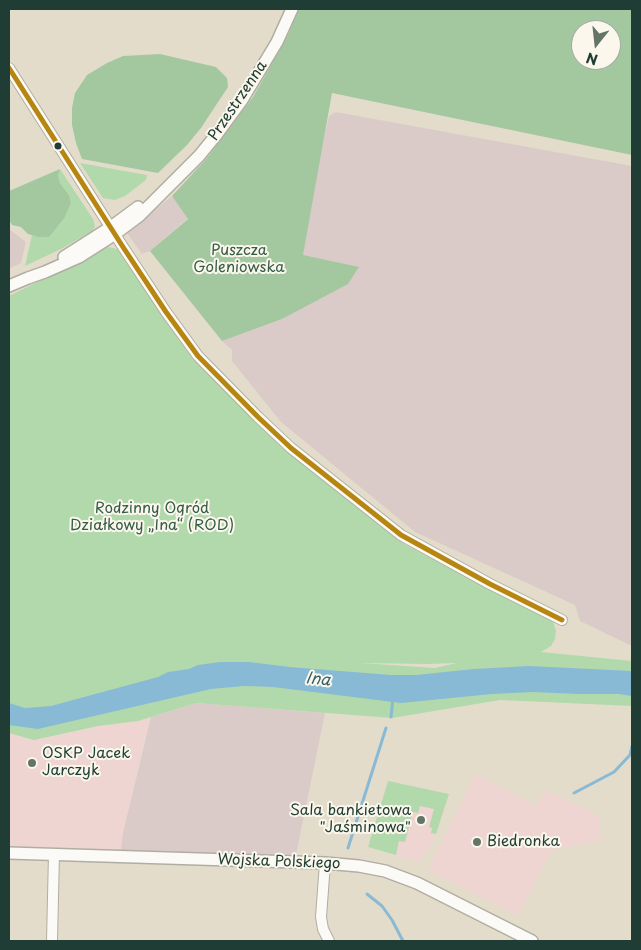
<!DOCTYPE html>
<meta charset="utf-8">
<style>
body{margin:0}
#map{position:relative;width:641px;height:950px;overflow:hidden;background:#e4dcca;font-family:"Playpen Sans",sans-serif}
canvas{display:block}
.frame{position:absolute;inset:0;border:10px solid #1f3d34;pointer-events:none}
.north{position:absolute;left:571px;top:20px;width:50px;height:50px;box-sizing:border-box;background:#fbf7ec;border:1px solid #a3ada2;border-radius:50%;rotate:196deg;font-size:14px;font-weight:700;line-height:20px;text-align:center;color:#1f3d34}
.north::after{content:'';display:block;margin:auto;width:18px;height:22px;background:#647568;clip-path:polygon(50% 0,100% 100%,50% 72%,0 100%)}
</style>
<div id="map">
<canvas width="641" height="950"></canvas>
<div class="frame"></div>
<div class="north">N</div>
</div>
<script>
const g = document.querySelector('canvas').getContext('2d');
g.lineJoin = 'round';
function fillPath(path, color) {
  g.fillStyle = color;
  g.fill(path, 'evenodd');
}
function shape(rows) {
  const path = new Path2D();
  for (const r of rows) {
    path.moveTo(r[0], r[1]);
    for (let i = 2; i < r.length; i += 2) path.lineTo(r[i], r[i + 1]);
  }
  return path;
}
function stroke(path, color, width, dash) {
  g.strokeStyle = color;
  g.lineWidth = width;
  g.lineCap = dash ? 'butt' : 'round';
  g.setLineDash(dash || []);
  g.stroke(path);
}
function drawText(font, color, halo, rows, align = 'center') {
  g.font = font + ' "Playpen Sans",sans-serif';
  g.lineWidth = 4;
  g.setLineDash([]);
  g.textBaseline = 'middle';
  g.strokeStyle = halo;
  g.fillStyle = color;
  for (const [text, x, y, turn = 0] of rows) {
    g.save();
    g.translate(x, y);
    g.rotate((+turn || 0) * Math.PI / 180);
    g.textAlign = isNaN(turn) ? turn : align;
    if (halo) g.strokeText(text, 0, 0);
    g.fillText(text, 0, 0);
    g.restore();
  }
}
fillPath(shape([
 [151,717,123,833,121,851,9,847,9,733,35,740,98,726,138,721],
 [476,774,536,806,545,790,599,816,601,840,552,850,518,916,428,870],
 [388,781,449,794,436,834,420,862,368,847]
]), '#eed5d1');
fillPath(shape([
 [336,112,632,166,632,646,580,621,575,605,415,532,281,422,232,361,232,350,222,341,282,319,329,116],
 [172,196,188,218,150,251,142,254,127,233],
 [9,229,26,242,21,263,9,269],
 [196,703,325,713,296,855,121,851,123,833,151,717]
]), '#dacbc9');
fillPath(shape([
 [80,163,147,175,146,180,125,196,115,200,103,198],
 [60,169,93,219,95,227,92,231,61,249,25,266,32,235,38,237,65,217,71,203,69,195,60,183,58,175],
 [108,247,117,249,192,358,272,437,329,485,404,544,440,563,500,592,553,621,556,631,555,639,551,646,541,652,632,661,632,706,500,700,392,718,196,703,138,721,98,726,34,740,9,733,9,296],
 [361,663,428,664,457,663,435,668],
 [388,781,449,794,436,834,431,833,432,828,429,827,434,809,420,806,418,813,413,812,405,842,399,841,396,855,368,847]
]), '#b2d9ac');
fillPath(shape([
 [299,9,632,9,632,155,332,93,303,255,359,267,348,284,282,319,222,341,150,251,188,219,172,196,207,158,253,97,288,35],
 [581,30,611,30,611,60,581,60],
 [160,54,216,67,227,78,228,87,201,128,187,145,158,173,82,159,76,143,72,125,72,108,75,93,87,75,107,63,123,56],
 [60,169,58,175,60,183,69,195,71,203,65,217,49,237,38,237,28,234,21,227,12,225,9,220,9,191]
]), '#a3c8a0');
fillPath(shape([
 [220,662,249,662,290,667,391,675,416,675,474,669,529,666,632,671,632,696,619,694,578,694,533,692,492,694,401,703,273,687,244,686,211,689,38,729,9,725,9,703,25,708,51,706,158,677,168,672,189,669,198,665]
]), '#89bad5');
stroke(shape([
 [391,717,393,698],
 [574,793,614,772,630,755,632,746],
 [348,848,386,728],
 [367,894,382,906,392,920,403,941]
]), '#89bad5', 3);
const minor = shape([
 [9,68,123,247,166,312,198,356,258,417,291,448,401,535,490,584,562,620],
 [325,863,321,917,323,929,329,941],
 [52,941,54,854]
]);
const tertiary = shape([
 [64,257,111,227,138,207],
 [9,286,28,278,45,272,79,257,115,234,139,216,199,156,217,134,242,100,277,42,292,9],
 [9,853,325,863,359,866,385,871,417,883,532,941]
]);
stroke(minor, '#b0aea2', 12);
stroke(tertiary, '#b0aea2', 14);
stroke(minor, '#fbfaf7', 10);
stroke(tertiary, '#fbfaf7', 11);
stroke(shape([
 [9,68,123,247,166,312,198,356,258,417,291,448,401,535,490,584,562,620]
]), '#b68610', 5);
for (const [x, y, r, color] of [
 [58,146,4.5,"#1f3d34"],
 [32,763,5,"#647568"],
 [421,820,5,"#647568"],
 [477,842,5,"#647568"]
]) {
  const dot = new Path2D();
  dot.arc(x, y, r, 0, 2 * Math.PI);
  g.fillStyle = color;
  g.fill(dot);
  stroke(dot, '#fbf7ec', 2);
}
drawText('15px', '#1f3d34', '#fbf7ec', [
 ["Przestrzenna",238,101,-56],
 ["Wojska Polskiego",279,862,2]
]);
drawText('15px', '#345c47', '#fbf7ec', [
 ["Puszcza",239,251],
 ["Goleniowska",239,268],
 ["Rodzinny Ogród",152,509],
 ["Działkowy „Ina“ (ROD)",152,526]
]);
drawText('15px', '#1f3d34', '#fbf7ec', [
 ["OSKP Jacek",42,754],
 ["Jarczyk",42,771],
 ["Sala bankietowa",411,811,"right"],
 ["\"Jaśminowa\"",411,828,"right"],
 ["Biedronka",487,842]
], 'left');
drawText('italic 16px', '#335e66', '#fbf7ec', [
 ["Ina",318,680,6]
]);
</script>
